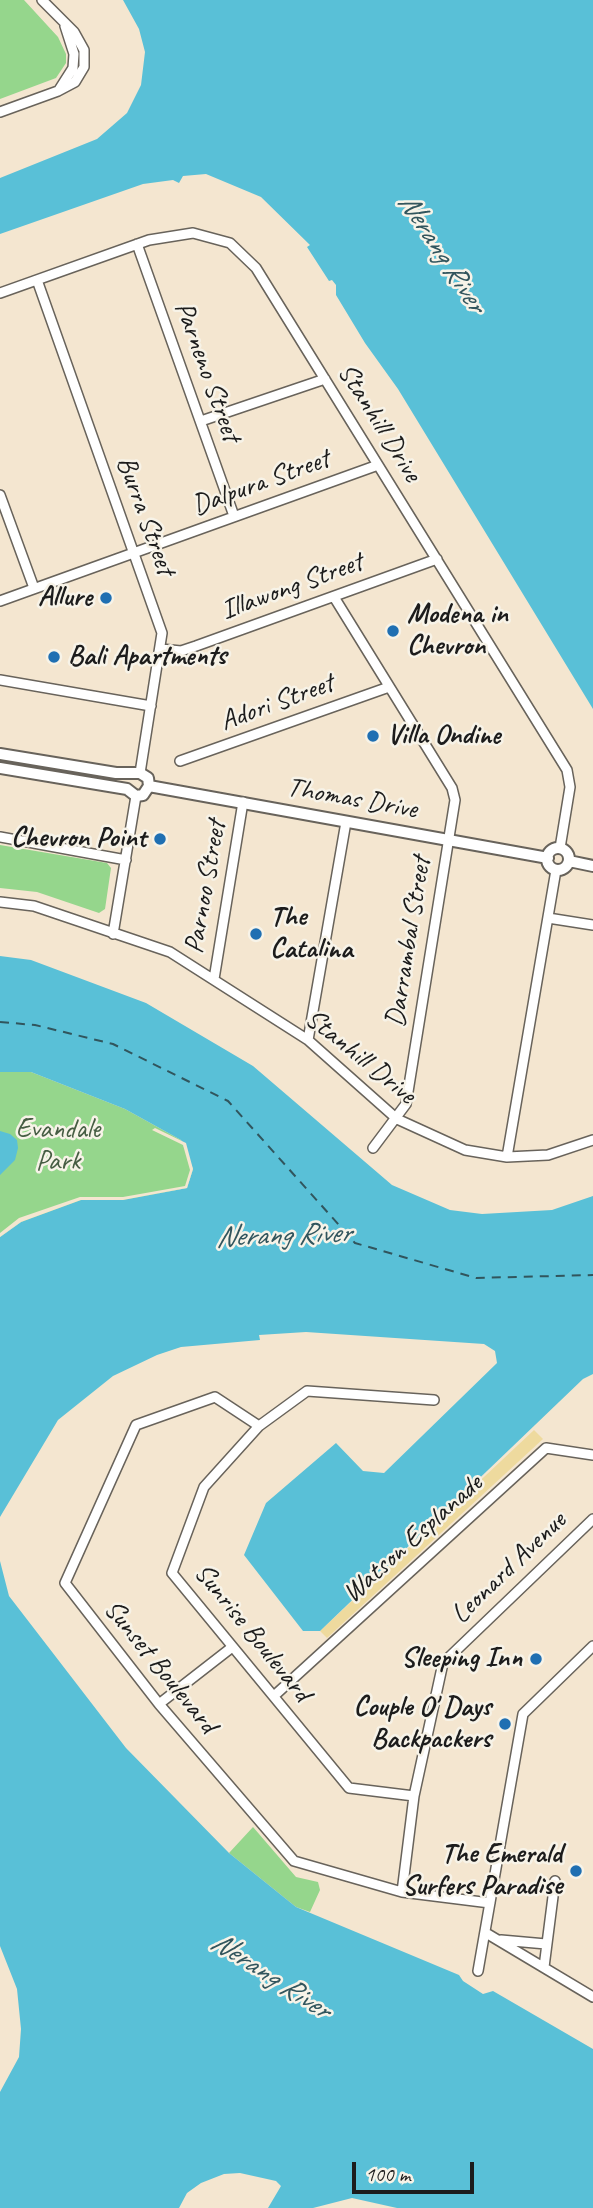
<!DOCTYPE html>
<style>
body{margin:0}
#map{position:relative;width:593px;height:2208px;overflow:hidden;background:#f4e6d0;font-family:Caveat,sans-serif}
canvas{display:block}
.scale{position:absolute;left:352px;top:2162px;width:122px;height:32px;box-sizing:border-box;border:4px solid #1c1c1c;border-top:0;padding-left:9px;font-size:21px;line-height:24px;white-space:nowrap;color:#1c1c1c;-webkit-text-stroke:5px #f7f3e8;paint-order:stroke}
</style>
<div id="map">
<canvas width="593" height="2208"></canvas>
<div class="scale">100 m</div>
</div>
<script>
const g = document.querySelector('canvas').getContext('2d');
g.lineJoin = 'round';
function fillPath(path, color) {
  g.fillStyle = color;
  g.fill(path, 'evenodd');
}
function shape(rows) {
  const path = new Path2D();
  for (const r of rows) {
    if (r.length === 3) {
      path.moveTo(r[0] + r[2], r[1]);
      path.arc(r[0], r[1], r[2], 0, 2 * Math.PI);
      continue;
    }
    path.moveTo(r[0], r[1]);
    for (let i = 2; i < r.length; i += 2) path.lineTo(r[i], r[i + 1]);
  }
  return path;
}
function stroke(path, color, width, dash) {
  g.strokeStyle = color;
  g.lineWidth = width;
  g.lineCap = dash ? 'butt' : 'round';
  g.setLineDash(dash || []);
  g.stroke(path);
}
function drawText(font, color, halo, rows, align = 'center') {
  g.font = font + ' Caveat,sans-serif';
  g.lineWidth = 5;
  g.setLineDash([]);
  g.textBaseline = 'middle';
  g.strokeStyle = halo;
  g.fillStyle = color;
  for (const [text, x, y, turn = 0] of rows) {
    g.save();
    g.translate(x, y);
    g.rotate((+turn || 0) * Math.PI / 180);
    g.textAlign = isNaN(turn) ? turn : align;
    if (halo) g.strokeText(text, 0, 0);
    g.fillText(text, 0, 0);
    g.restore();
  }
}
fillPath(shape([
 [0,0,24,0,58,37,66,54,66,63,56,78,0,99],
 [0,845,107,863,111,868,105,909,99,913,37,892,0,888],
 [0,1072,31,1072,125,1109,181,1140,193,1169,187,1188,21,1222,0,1237],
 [253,1827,296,1877,318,1882,320,1890,310,1912,296,1907,229,1853]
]), '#95d68c');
fillPath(shape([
 [534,1430,543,1439,327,1638,320,1631]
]), '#eeda9e');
fillPath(shape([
 [123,0,593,0,593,709,398,389,365,343,336,295,336,285,332,280,329,281,307,247,310,245,261,197,206,174,183,176,179,183,173,180,143,184,0,234,0,178,97,139,127,113,141,85,145,52,139,29],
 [0,956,31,960,146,1003,253,1066,392,1185,450,1210,482,1214,552,1210,593,1196,593,1374,583,1379,320,1631,303,1631,244,1555,266,1503,336,1443,363,1471,384,1473,497,1363,495,1351,484,1344,306,1332,259,1335,260,1340,181,1347,157,1355,113,1376,58,1420,0,1517,0,1237,21,1222,81,1200,123,1200,187,1188,193,1169,181,1140,125,1109,31,1072,0,1072],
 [0,1131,10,1134,17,1140,18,1148,15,1160,0,1175],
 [0,1561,9,1596,126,1748,229,1853,296,1907,459,1975,463,1981,483,1994,493,1991,593,2049,593,2208,397,2208,352,2198,313,2208,268,2208,281,2186,276,2181,240,2173,224,2174,201,2183,187,2193,179,2208,0,2208,0,2092,19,2057,21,2029,17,1989,0,1946]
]), '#59c0d7');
fillPath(shape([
 [155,1128,186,1143,193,1169,187,1188,123,1200,81,1200,21,1222,0,1237,0,1233,19,1218,80,1197,123,1197,185,1186,190,1170,183,1145,152,1130]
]), '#f4e6d0');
stroke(shape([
 [0,1022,35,1025,113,1044,228,1101,355,1243,476,1278,593,1275]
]), '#31555d', 2, [9, 7]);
const minor = shape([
 [59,90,73,68,74,54,65,26],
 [0,112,58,91,75,82,84,67,84,50,74,32,42,0],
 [137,244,234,516],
 [37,280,162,633,140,773],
 [0,293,149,240,193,233,230,243,256,268,567,770,570,787,560,848],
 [201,421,325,379],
 [0,495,34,588],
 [334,597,452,788,455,800,406,1104,373,1148],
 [0,601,378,465],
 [161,649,181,651,196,646,437,559],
 [0,680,151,706],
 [180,761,389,687],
 [0,837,126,860],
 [0,902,34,906,170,952,308,1040,397,1119,465,1150,507,1157,556,870],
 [548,918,593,925],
 [113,934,136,796],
 [214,979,243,802],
 [308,1040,346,822],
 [507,1157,548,1155,593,1140],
 [259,1426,215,1397,136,1425,65,1583,159,1704,294,1861,402,1892,490,1903],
 [275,1695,546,1448,593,1455],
 [159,1704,231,1648],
 [414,1796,349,1788,172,1573,204,1487,259,1426,307,1391,434,1400],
 [402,1892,414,1796,443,1663,593,1519],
 [486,1933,593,1997],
 [501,1940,546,1944],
 [544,1967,555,1881],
 [478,1971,523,1714,593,1646]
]);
const major = shape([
 [0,754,116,773,140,773,148,778,149,786],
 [0,768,127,789,136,796,143,795,149,786],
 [149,786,548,858],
 [558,859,11],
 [569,861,593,866]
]);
stroke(minor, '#68635b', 12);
stroke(major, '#68635b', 14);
stroke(minor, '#fff', 9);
stroke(major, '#fff', 10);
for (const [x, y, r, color] of [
 [106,598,7,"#1f6fb2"],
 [393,631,7,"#1f6fb2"],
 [54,657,7,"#1f6fb2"],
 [373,736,7,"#1f6fb2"],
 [160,839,7,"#1f6fb2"],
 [256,934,7,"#1f6fb2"],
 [536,1659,7,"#1f6fb2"],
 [505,1724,7,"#1f6fb2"],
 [576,1871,7,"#1f6fb2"]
]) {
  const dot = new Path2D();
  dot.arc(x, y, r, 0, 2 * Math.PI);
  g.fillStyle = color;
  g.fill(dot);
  stroke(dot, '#f7f3e8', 2.5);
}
drawText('28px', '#1c1c1c', '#f7f3e8', [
 ["Parneno Street",207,372,70],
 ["Stanhill Drive",379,423,58],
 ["Dalpura Street",261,483,-20],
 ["Burra Street",145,516,70],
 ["Illawong Street",292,587,-20],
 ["Adori Street",277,703,-20],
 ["Thomas Drive",352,799,10],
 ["Parnoo Street",206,887,-80],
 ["Darrambal Street",409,942,-81],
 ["Stanhill Drive",360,1057,39],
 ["Watson Esplanade",413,1539,-42],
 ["Leonard Avenue",509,1568,-44],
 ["Sunrise Boulevard",252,1633,51],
 ["Sunset Boulevard",160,1667,51]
]);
drawText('bold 28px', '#1c1c1c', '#f7f3e8', [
 ["Allure",92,598],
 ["Modena in",407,615,"left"],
 ["Chevron",407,647,"left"],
 ["Bali Apartments",68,657,"left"],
 ["Villa Ondine",387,736,"left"],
 ["Chevron Point",146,839],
 ["The",270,918,"left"],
 ["Catalina",270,950,"left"],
 ["Sleeping Inn",522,1659],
 ["Couple O' Days",491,1708],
 ["Backpackers",491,1740],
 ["The Emerald",562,1855],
 ["Surfers Paradise",562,1887]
], 'right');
drawText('28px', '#465d43', '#f7f3e8', [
 ["Evandale",58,1130],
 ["Park",58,1162]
]);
drawText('italic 30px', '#31555d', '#f7f3e8', [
 ["Nerang River",441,253,57],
 ["Nerang River",283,1236,-2],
 ["Nerang River",270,1976,33]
]);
</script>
